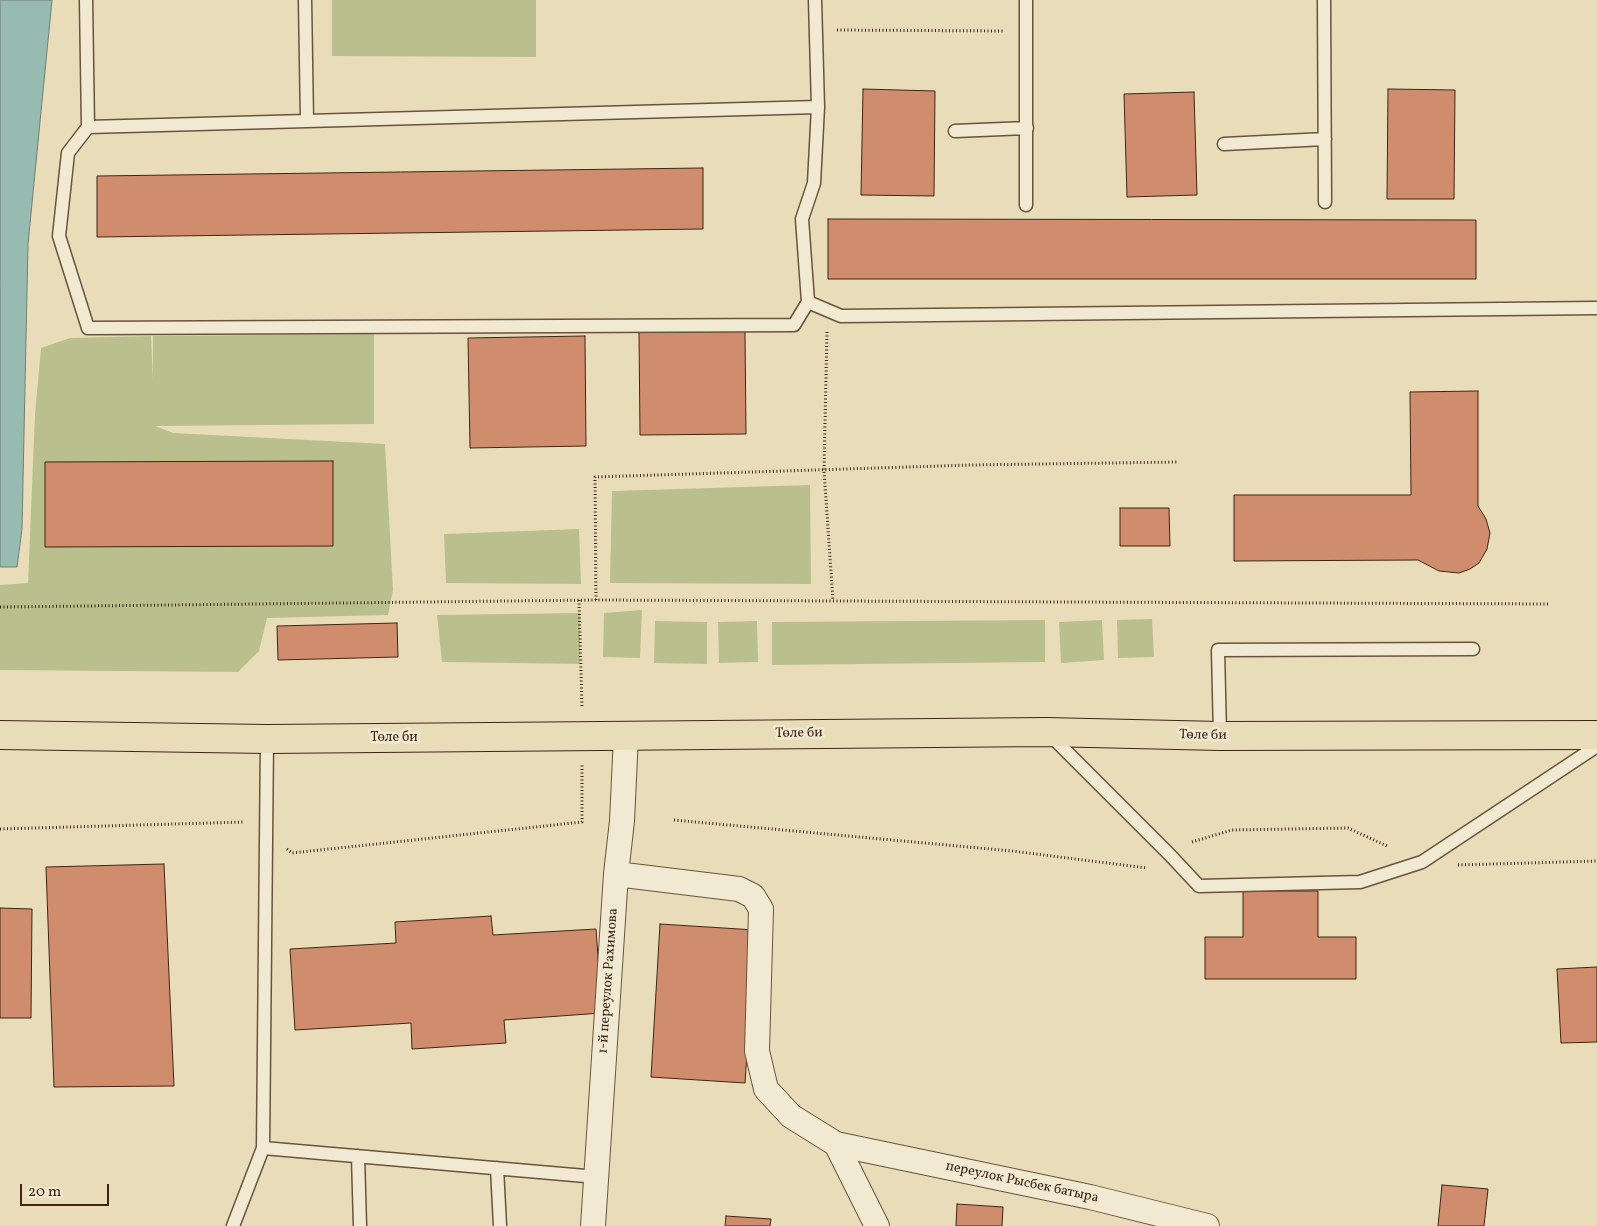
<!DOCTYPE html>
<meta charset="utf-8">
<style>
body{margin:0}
#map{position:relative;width:1597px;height:1226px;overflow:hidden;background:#e9ddb9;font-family:Vollkorn,serif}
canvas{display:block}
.scale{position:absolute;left:20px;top:1184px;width:89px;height:22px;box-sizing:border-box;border:2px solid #3f2515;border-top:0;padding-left:6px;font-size:15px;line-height:18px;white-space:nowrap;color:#3f2515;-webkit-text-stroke:4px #f1e9d2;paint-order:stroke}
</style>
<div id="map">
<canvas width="1597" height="1226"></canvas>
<div class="scale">20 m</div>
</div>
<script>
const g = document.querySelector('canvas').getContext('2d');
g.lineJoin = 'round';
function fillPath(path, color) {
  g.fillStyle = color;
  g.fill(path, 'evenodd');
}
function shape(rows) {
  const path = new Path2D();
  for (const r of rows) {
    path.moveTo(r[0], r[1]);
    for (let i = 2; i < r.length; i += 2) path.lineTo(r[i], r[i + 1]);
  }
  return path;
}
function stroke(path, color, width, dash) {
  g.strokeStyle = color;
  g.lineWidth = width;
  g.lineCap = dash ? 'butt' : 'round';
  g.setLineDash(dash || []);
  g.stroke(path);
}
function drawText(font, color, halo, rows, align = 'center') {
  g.font = font + ' Vollkorn,serif';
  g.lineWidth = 5;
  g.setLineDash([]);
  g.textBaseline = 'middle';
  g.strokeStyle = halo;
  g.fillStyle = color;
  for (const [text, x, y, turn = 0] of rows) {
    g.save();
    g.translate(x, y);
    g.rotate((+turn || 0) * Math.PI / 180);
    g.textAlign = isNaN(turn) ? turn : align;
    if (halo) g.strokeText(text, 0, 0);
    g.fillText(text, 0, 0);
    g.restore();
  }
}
fillPath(shape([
 [332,0,536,0,536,57,332,56],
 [374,334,374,424,155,426,173,433,385,444,393,590,388,615,267,618,259,651,238,672,0,670,0,585,28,583,35,414,41,348,70,338,151,336,153,379,153,336],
 [810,485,811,584,610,583,612,491],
 [579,529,581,584,446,583,444,534],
 [642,610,640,658,603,657,604,613],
 [580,613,580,664,442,662,437,615],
 [1152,619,1154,657,1118,658,1117,620],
 [1045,620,1045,662,772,665,772,622],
 [1102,620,1104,660,1061,663,1059,622],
 [655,621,707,622,707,664,654,663],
 [757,621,758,662,719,663,718,622]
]), '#bac08d');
const water = shape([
 [0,0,52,0,28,244,22,529,17,567,0,567,0,0]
]);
fillPath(water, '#97bbb1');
stroke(water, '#747f73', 1);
const building = shape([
 [863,89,935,91,934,196,861,195,863,89],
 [1388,89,1455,90,1454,199,1387,199,1388,89],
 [1194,92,1197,195,1127,197,1124,94,1194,92],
 [703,168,703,229,97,237,97,176,703,168],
 [828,219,1476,220,1476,279,828,279,828,219],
 [745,331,746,434,640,435,639,332,745,331],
 [585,336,586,446,470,448,468,338,585,336],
 [1478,391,1478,506,1486,519,1490,533,1487,549,1479,563,1470,569,1459,573,1439,571,1418,560,1234,561,1234,495,1411,495,1410,392,1478,391],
 [333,461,333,546,45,547,45,462,333,461],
 [1120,508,1169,508,1170,546,1120,546,1120,508],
 [397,623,398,657,278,660,277,626,397,623],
 [164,864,174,1086,54,1087,46,867,164,864],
 [1243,891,1318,891,1318,937,1356,937,1356,979,1205,979,1205,937,1243,937,1243,891],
 [0,908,32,909,31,1018,0,1018,0,908],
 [491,916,493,935,596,929,602,1013,504,1020,506,1043,412,1049,411,1023,295,1030,290,949,396,943,395,922,491,916],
 [660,924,755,930,745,1083,651,1077,660,924],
 [1597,967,1597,1042,1561,1043,1557,969,1597,967],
 [1442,1185,1488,1189,1484,1226,1438,1226,1442,1185],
 [957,1204,1003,1207,1002,1226,956,1226,957,1204],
 [726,1216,771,1219,770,1226,725,1226,726,1216]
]);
fillPath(building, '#d08d6d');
stroke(building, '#3f2515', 1);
const service = shape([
 [86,0,88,127,68,153,59,236,88,328,794,325,808,302],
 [305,0,307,121],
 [815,0,818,107,814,183,802,219,808,302,841,316,1597,308],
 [1026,0,1026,205],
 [1324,0,1325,202],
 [88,127,818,107],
 [955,131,1027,128],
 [1224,144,1325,139],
 [1050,735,1170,855,1199,886,1360,882,1422,862,1597,746],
 [1220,736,1218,650,1473,649],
 [263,1148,597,1177],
 [358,1156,360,1226],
 [497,1168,500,1226],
 [233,1226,263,1148,267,739]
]);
const minor = shape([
 [616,874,739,889,753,896,761,909,757,1051,766,1089,791,1116,836,1144,877,1226],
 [836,1144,1090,1197,1207,1226],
 [593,1226,616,874,622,821,626,736]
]);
const primary = shape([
 [0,735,267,739,1046,732,1220,736,1597,735]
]);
stroke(service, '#6a533e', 15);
stroke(minor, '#6a533e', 26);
stroke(primary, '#3f2515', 30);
stroke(shape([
 [837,30,1005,31],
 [827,332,824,470,833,601],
 [579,600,582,707],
 [596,600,595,477,971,465,1177,462],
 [0,607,596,600,1550,604],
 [674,820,1012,851,1147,868],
 [0,829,244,822],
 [1192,842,1232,830,1348,828,1387,846],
 [287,849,292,853,582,822,582,764],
 [1458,865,1597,861]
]), '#3f2515', 3, [1, 2.5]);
stroke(service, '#f1e9d2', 12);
stroke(minor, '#f1e9d2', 24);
stroke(primary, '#e9ddb9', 28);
drawText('14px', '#3f2515', '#f1e9d2', [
 ["Төле би",799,734,-1],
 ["Төле би",1203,736,1],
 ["Төле би",394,738],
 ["1-й переулок Рахимова",609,981,-86],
 ["переулок Рысбек батыра",1022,1183,12]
]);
</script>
